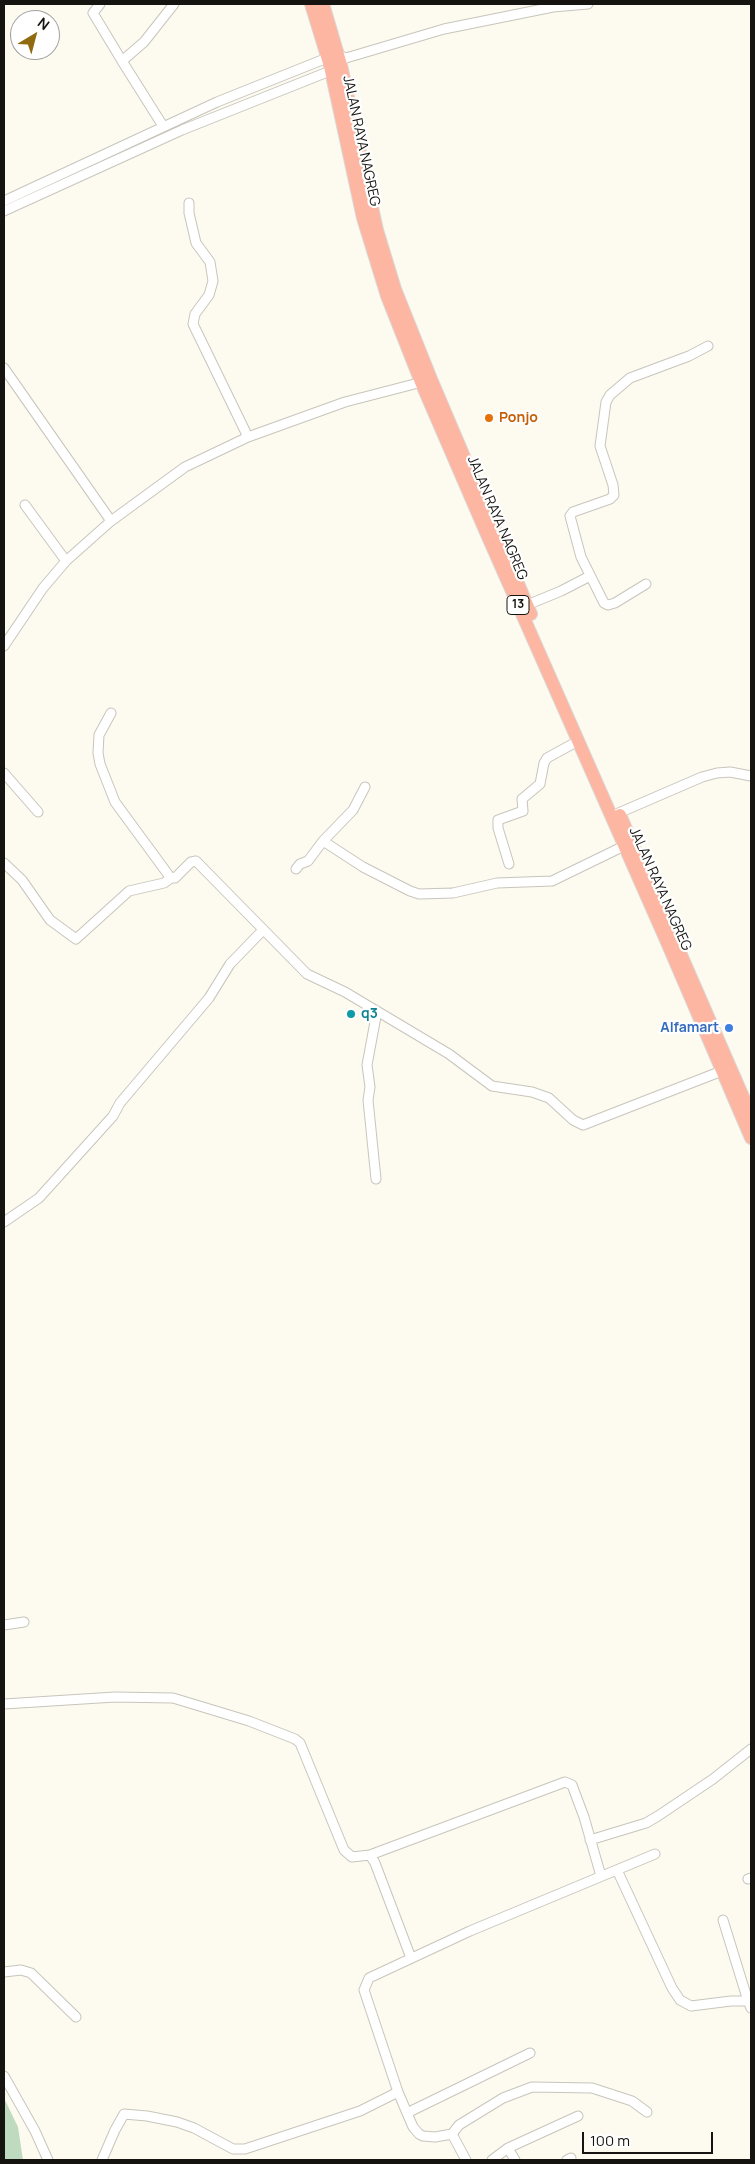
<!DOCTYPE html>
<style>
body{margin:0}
#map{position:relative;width:755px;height:2164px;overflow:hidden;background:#fdfaf0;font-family:Manrope,sans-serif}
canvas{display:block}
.frame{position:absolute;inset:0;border:5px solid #151411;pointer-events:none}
.north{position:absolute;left:10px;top:10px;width:50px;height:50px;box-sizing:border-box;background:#fff;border:1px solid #a1a1a0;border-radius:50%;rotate:37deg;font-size:14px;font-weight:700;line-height:20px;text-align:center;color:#151411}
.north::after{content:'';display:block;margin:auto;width:18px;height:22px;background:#8f6a0f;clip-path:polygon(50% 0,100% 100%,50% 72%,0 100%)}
.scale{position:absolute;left:582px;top:2132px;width:131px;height:22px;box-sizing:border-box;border:2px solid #151411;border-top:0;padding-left:6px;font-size:15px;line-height:18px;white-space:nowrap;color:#151411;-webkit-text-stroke:4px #fff;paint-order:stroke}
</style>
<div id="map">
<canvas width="755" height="2164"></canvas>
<div class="frame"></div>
<div class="north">N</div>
<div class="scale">100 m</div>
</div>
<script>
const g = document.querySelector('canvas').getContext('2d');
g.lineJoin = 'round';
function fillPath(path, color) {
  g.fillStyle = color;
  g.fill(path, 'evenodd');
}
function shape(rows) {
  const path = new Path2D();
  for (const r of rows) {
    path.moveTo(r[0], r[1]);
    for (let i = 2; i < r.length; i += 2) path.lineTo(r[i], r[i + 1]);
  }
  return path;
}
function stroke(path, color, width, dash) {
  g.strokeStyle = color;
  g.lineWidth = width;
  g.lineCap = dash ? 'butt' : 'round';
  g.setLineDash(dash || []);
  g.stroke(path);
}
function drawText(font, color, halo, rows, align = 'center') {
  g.font = font + ' Manrope,sans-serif';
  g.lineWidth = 4.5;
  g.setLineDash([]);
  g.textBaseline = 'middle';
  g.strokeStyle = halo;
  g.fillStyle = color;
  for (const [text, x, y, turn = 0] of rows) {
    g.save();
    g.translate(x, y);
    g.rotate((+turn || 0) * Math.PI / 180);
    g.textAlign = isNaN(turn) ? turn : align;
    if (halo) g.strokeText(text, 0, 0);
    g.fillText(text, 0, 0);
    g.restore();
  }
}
fillPath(shape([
 [4,2098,18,2127,23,2160,4,2160]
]), '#bfdbbf');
const minor = shape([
 [100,4,93,13,122,61],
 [163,126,122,61,144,42,174,4],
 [4,201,217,102,327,58,338,55,346,58,444,29,553,7,588,4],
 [189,203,189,213,196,243,210,262,213,281,209,295,195,314,193,324,248,437],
 [4,211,182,130,335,69],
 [4,368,111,521],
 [25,505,66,561],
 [646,584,615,603,608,605,604,603,581,557,570,516,573,512,610,499,614,495,613,485,600,446,606,402,610,395,630,378,689,356,708,346],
 [527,605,561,591,590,576],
 [4,646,43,588,66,561,111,521,185,467,248,437,345,402,426,381],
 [111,713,99,735,98,753,100,764,115,802,170,877,175,878,191,862,196,861,307,974,345,992,449,1054,492,1086,532,1092,549,1098,573,1120,583,1125,727,1069],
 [4,773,38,812],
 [614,815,702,777,717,773,730,772,751,776],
 [323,841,353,810,365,787],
 [4,863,22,880,50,920,76,939,129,891,164,883,171,878],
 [509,864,498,828,498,820,523,811,522,799,540,784,544,763,547,758,578,741],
 [296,869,300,864,308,861,323,841,363,867,410,891,419,894,453,893,497,883,552,881,624,846],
 [376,1179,368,1100,370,1087,367,1065,377,1011],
 [4,1222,39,1198,113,1116,120,1103,209,998,230,964,263,930],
 [4,1625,24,1622],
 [4,1704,115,1697,173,1698,249,1721,295,1739,300,1743,344,1850,352,1857,370,1855,375,1863,411,1958],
 [590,1840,646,1823,658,1816,713,1779,751,1749],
 [370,1855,565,1782,572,1785,584,1817,601,1876],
 [617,1870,672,1988,680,2000,691,2006,731,2001,748,2001,751,2008],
 [748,1879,751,1878],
 [723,1920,748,2001],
 [4,1972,21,1970,31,1973,76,2017],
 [4,2076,35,2131,48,2160],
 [398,2092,364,1990,369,1978,470,1931,655,1854],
 [407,2113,530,2053],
 [452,2134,459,2125,503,2098,532,2087,592,2088,632,2101,647,2112],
 [508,2148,578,2116],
 [102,2160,115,2130,124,2114,147,2116,177,2122,194,2128,233,2149,245,2149,360,2111,398,2092,413,2127,419,2134,423,2136,435,2137,452,2134,466,2160],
 [492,2160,508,2148,515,2160],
 [567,2160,571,2158]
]);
const highway = shape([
 [311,4,330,66,363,218,387,296,421,382,485,530,666,940,751,1138],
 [323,4,341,65,377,230,395,289,431,379,531,614],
 [620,815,751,1115]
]);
stroke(minor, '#c8c5bc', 11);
stroke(highway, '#dad9d9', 14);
stroke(minor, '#fff', 9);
stroke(highway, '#fdb6a1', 12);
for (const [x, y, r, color] of [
 [489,418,5,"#e8710a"],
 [351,1014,5,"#0f9aa8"],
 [729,1028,5,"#3f7fe0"]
]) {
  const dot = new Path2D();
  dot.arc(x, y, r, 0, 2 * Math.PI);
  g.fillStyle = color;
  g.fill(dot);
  stroke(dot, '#fff', 2);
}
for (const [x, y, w] of [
 [518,605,22]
]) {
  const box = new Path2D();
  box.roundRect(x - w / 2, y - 9.5, w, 19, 4);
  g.fillStyle = '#fff';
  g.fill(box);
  stroke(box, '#151411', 1);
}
drawText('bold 12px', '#151411', null, [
 ["13",518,605]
]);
drawText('14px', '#151411', '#fff', [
 ["JALAN RAYA NAGREG",361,141,78],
 ["JALAN RAYA NAGREG",497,518,67],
 ["JALAN RAYA NAGREG",660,889,66]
]);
drawText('bold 14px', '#c56008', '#fff', [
 ["Ponjo",499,418]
], 'left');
drawText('bold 14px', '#0d838f', '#fff', [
 ["q3",361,1014]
], 'left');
drawText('bold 14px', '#366cbe', '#fff', [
 ["Alfamart",719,1028]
], 'right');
</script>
